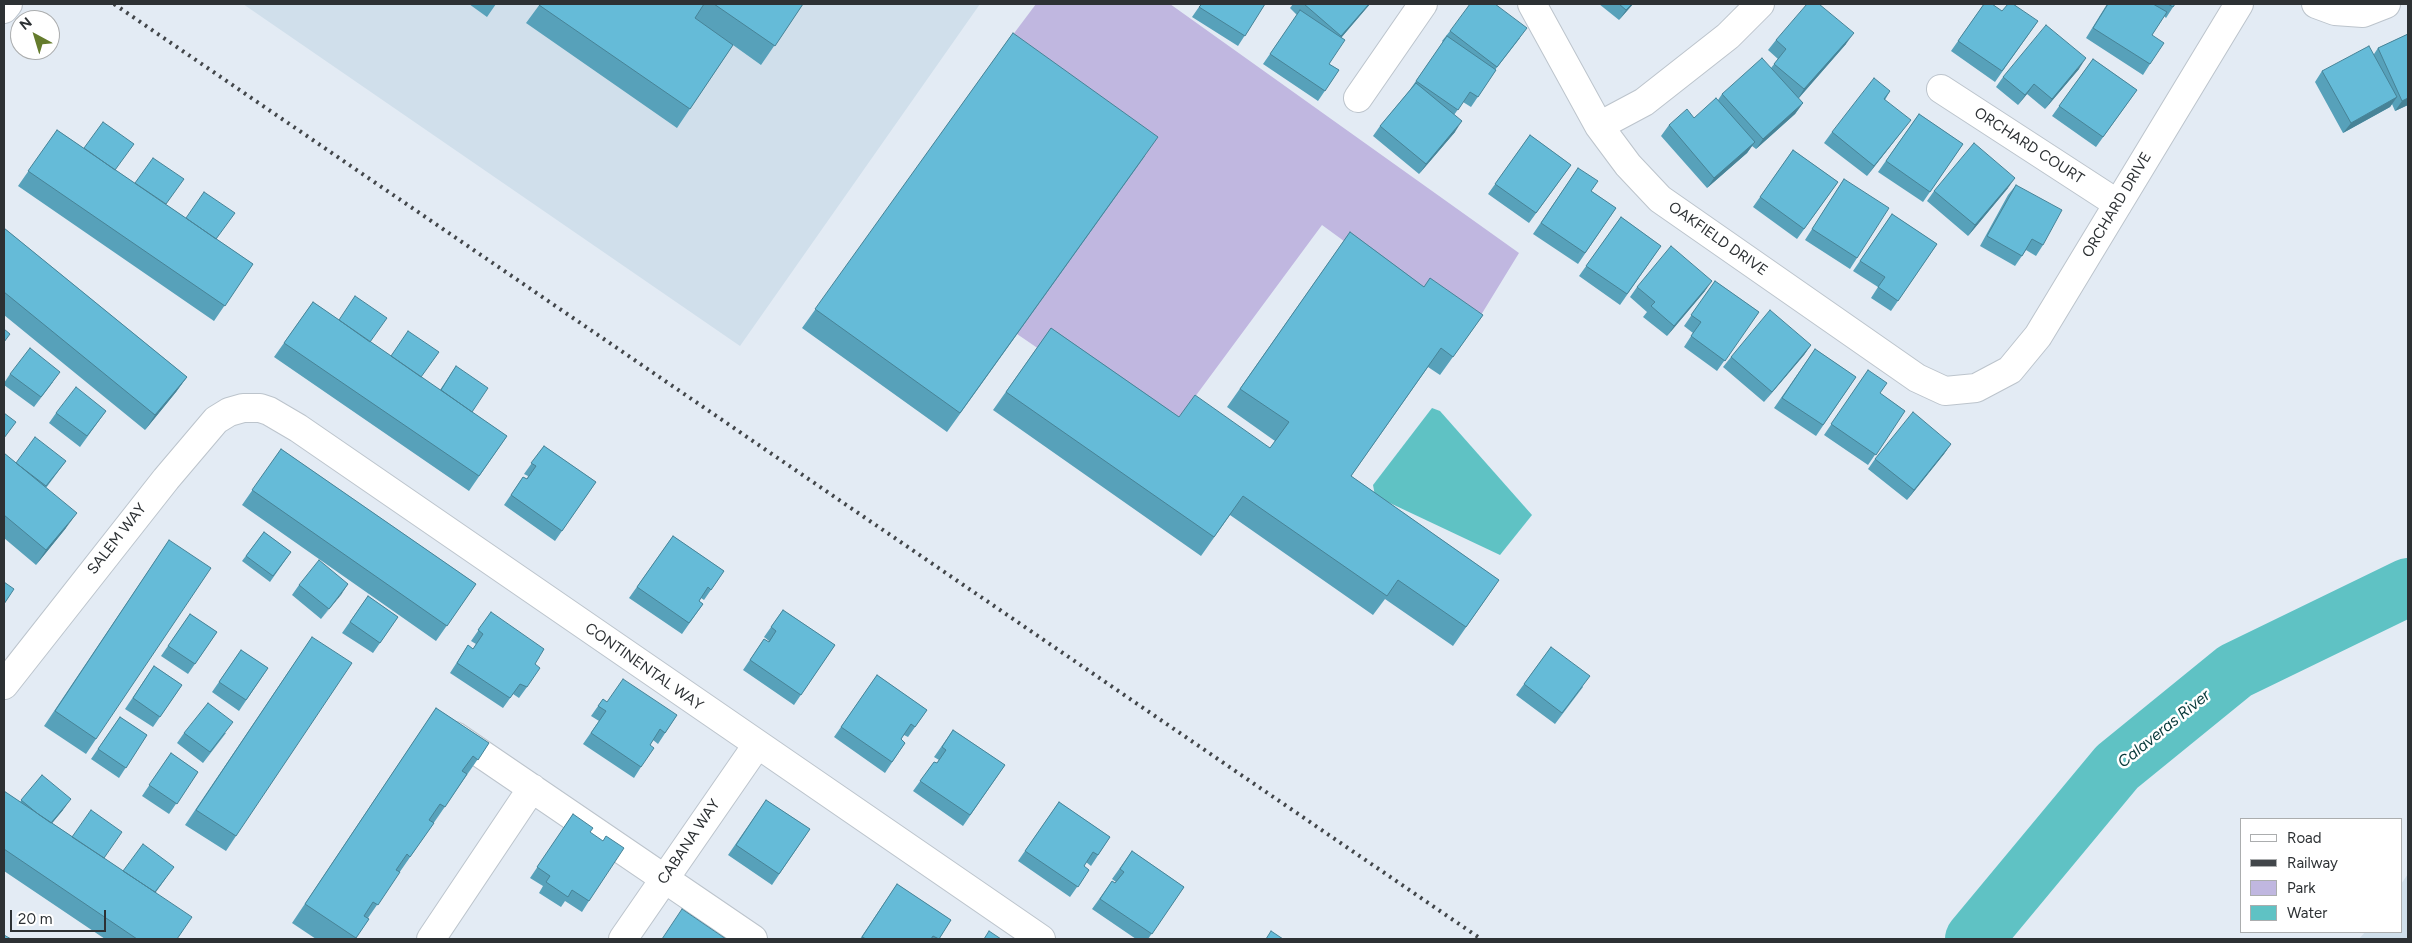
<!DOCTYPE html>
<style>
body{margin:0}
#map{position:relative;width:2412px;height:943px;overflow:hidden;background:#e3ebf4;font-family:Figtree,sans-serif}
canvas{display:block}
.frame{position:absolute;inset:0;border:5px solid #2d3134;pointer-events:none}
.legend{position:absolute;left:2240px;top:818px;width:162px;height:115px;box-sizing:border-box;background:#fff;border:1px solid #abadae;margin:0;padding:6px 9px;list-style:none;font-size:15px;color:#2d3134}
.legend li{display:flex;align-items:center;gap:10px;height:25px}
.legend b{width:25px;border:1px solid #abadae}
.north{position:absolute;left:10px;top:10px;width:50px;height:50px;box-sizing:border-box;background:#fff;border:1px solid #abadae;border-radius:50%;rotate:321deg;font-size:14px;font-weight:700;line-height:20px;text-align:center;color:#2d3134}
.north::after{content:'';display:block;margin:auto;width:18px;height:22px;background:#657c2d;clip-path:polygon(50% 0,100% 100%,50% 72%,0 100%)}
.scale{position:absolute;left:10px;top:910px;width:96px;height:22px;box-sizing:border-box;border:2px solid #2d3134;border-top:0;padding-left:6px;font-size:15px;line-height:18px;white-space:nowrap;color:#2d3134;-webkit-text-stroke:4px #fff;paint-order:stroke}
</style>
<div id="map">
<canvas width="2412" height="943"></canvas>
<div class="frame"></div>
<ul class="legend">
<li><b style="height:6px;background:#fff"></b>Road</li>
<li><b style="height:6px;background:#42464a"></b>Railway</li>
<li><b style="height:14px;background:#c0b7e0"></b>Park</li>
<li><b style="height:14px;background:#5fc2c4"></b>Water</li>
</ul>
<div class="north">N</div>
<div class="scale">20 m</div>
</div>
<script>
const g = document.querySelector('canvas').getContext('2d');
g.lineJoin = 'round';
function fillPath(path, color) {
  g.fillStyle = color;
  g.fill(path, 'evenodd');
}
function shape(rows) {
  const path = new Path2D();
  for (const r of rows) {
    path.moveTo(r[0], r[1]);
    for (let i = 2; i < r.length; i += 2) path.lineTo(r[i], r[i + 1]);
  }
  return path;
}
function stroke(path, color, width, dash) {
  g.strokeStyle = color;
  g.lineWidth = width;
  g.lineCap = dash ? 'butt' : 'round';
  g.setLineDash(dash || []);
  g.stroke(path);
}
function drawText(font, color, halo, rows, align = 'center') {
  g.font = font + ' Figtree,sans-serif';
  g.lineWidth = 5;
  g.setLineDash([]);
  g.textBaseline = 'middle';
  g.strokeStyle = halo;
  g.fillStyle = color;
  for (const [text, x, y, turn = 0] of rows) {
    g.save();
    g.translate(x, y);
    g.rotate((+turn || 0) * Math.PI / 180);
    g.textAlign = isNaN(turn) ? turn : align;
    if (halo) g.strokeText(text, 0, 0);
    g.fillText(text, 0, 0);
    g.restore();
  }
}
fillPath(shape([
 [243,4,980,4,740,346],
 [2408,874,2408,939,2359,939,2365,932,2401,932,2401,884]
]), '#d0dfeb');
fillPath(shape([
 [1036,4,1170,4,1519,253,1470,333,1322,225,1166,436,1017,334,1000,52]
]), '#c0b7e0');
fillPath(shape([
 [1432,408,1440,411,1532,515,1500,555,1375,496,1373,485]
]), '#5fc2c4');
stroke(shape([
 [1974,939,2117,767,2235,671,2408,587]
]), '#5fc2c4', 58);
const minor = shape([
 [1532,4,1599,126,1628,165,1660,199,1917,378,1945,391,1976,388,2010,370,2038,336,2239,4],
 [2316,4,2335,11,2363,13,2386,4],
 [4,9,8,4],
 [1941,89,2118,204],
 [1358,98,1423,4],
 [1599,126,1644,102,1728,36,1760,4],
 [4,685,166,479,216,420,229,412,243,408,260,408,269,411,298,428,1041,939],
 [455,736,753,939],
 [431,939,532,788],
 [623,939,757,745]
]);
stroke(minor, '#bcc4cc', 30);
stroke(minor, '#fff', 28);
stroke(shape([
 [114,4,1481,939]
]), '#42464a', 4, [2.5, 5]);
fillPath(shape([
 [469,4,496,4,487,17],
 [540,4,803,4,761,65,733,45,677,128,526,23],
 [1201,4,1265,4,1238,46,1192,17],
 [1293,4,1370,4,1341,38,1329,64,1339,70,1318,101,1263,64,1297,15,1290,8],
 [1599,4,1633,4,1619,20],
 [1984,4,2002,11,2038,21,1995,82,1951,51],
 [2107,4,2175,4,2166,18,2164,16,2152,35,2150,64,2143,75,2086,38],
 [1450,31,1520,38,1495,70,1496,70,1471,107,1463,102,1454,115,1455,132,1419,174,1373,136,1380,126,1409,91,1443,42,1442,41],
 [1013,33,1145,156,947,432,802,328],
 [2408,34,2408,105,2395,111,2392,104,2390,107,2343,133,2315,82,2322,71,2374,54,2378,48],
 [1776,40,1846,44,1798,99,1803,103,1795,114,1756,149,1752,146,1747,153,1707,188,1661,136,1669,125,1694,118,1718,100,1722,94,1771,68,1778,59,1768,50],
 [2093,59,2137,90,2096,147,2052,116],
 [2079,69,2045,109,2027,94,2018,105,1996,87,2003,77],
 [1890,91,1885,100,1903,130,1867,176,1824,143,1832,132],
 [1919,114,1963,144,1923,202,1878,172],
 [57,130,253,264,214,321,18,186],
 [1530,135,1571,165,1529,223,1488,194],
 [1793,150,1838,182,1797,239,1753,207],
 [1578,168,1591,191,1616,208,1578,264,1533,234],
 [1844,179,1857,258,1850,269,1805,240],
 [2016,185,2043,245,2036,256,2026,250,2015,266,1980,246,2008,195],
 [2008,188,1968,236,1927,201,1934,191],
 [1892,214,1937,244,1891,311,1871,298,1878,287,1853,271],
 [1621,217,1661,246,1620,305,1579,276],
 [4,228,187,377,176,392,145,430,4,315],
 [1350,232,1424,287,1483,315,1440,375,1428,367,1351,476,1499,580,1453,646,1385,599,1373,615,1230,515,1201,556,993,410,1051,328,1179,417,1270,448,1275,441,1227,407],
 [1715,281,1759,312,1717,371,1684,347,1693,333,1684,326],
 [1637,287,1705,291,1667,336,1643,317,1647,312,1630,297],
 [313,302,440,390,456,366,472,412,507,436,469,491,274,357],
 [1811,345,1804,355,1764,402,1723,367,1731,357],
 [1815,349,1856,377,1816,436,1774,408],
 [1868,370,1880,393,1905,411,1868,465,1824,435],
 [10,374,53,382,34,407,4,385,4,383],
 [106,411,80,447,49,423,56,413],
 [1951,444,1944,454,1907,500,1868,469,1875,459],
 [544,446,596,482,555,541,504,505,523,477,527,479,528,476,524,474],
 [281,449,476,584,436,641,242,505],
 [4,453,16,463,66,461,46,488,66,528,36,565,4,538],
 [264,532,291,552,270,582,242,561],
 [673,536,724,571,704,600,701,598,699,601,703,604,682,634,629,598],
 [169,540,96,739,86,754,44,726],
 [348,584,321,619,292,595,299,585],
 [368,596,398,617,373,653,342,633],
 [783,610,835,645,794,705,743,670,764,639,768,642,769,641,764,637],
 [491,612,535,664,527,687,519,698,513,694,503,708,450,673,468,645,473,649,476,644,471,641],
 [190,614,217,632,188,674,161,656],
 [312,637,236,836,226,851,185,825],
 [1551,647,1583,687,1555,724,1516,695],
 [241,650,268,668,239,711,212,692],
 [154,666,182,685,153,727,125,709],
 [877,675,927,710,908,737,904,735,901,739,905,743,885,773,834,737],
 [603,699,607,702,677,715,658,744,653,740,650,745,641,767,634,778,583,744,599,721,591,716],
 [436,708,489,743,397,876,368,918,369,919,355,939,316,939,292,923],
 [120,717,147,735,119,778,91,759],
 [953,730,1005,765,963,826,913,791,934,762,937,763,939,760,934,757],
 [184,733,226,733,203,763,177,743],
 [171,753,198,772,169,814,142,796],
 [42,775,63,810,52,823,123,871,166,878,156,892,177,939,105,939,4,871,4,791,20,802],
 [766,800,810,829,772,885,728,855],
 [1059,802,1110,837,1091,866,1086,862,1084,866,1089,870,1070,897,1018,861],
 [573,814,590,832,589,901,582,912,565,901,561,907,539,893,543,886,530,878],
 [1132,851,1184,887,1148,939,1136,939,1092,909,1112,881,1115,883,1116,882,1112,879],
 [897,884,951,920,938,939,860,939]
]), '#57a1ba');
fillPath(shape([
 [1369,4,1370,4,1334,46,1341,36],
 [1632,4,1633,4,1619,20,1626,10],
 [1854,33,1846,44,1797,100,1804,89],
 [2086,58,2079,69,2045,109,2052,99],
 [2034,84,2027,94,2018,105,2025,95],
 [2397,97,2390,107,2343,133,2351,123],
 [2408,98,2408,105,2395,111,2402,101],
 [1803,103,1795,114,1756,149,1763,139],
 [1911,120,1903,130,1867,176,1874,166],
 [1462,121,1455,132,1419,174,1426,164],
 [1755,142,1747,153,1707,188,1714,178],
 [2015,178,2008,188,1968,236,1975,225],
 [1712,281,1705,291,1667,336,1674,326],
 [1811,345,1804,355,1764,402,1772,392],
 [187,377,176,392,145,430,155,415],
 [1951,444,1944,454,1907,500,1914,490],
 [77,513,66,528,36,565,46,550],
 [348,584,341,595,321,619,329,609],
 [71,799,63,810,43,834,50,824]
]), '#478397');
const building = shape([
 [540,4,704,4,695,18,733,45,690,109,539,5,540,4],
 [714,4,803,4,775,46,714,4],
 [1202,4,1265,4,1245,36,1199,7,1202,4],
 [1304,4,1369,4,1341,36,1304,4],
 [1470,4,1495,4,1527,28,1497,67,1450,31,1470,4],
 [1619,4,1632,4,1626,10,1619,4],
 [1807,4,1819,4,1854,33,1804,89,1774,64,1786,49,1776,40,1807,4],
 [1984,4,1992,4,2002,11,2008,4,2013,4,2038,21,2002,71,1958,41,1984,4],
 [2108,4,2153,4,2167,12,2152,35,2164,43,2150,64,2093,28,2108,4],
 [2168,4,2175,4,2173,7,2168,4],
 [1300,10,1345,40,1329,64,1339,70,1325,91,1270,54,1300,10],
 [2046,25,2086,58,2052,99,2034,84,2025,95,2003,77,2046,25],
 [1013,33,1158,137,960,413,815,309,1013,33],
 [2408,34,2408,98,2402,101,2378,48,2408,34],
 [1447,36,1496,70,1478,97,1470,92,1458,110,1416,81,1447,36],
 [2369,46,2397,97,2351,123,2322,71,2369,46],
 [1762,58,1803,103,1763,139,1722,94,1762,58],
 [2093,59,2137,90,2103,137,2059,106,2093,59],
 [1874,78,1890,91,1884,99,1911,120,1874,166,1832,132,1874,78],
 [1416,83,1462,121,1426,164,1380,126,1416,83],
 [1716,98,1755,142,1714,178,1669,125,1687,109,1694,118,1716,98],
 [1919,114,1963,144,1930,192,1886,161,1919,114],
 [103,122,134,144,115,170,84,148,103,122],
 [57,130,253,264,225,306,28,171,57,130],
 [1530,135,1571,165,1536,213,1495,184,1530,135],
 [1974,143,2015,178,1975,225,1934,191,1974,143],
 [1793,150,1838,182,1804,229,1760,197,1793,150],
 [153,158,184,179,166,204,135,183,153,158],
 [1578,168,1598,181,1591,191,1616,208,1585,253,1541,223,1578,168],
 [1844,179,1889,208,1857,258,1812,229,1844,179],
 [2016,185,2062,210,2043,245,2032,239,2022,256,1987,236,2016,185],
 [204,192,235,213,216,239,186,218,204,192],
 [1892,214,1937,244,1898,301,1878,287,1885,277,1860,261,1892,214],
 [1621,217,1661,246,1627,294,1586,266,1621,217],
 [4,228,187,377,155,415,4,292,4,228],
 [1350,232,1424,287,1430,278,1483,315,1453,357,1441,348,1351,476,1499,580,1466,627,1398,580,1387,596,1243,496,1214,537,1006,392,1051,328,1179,417,1195,395,1270,448,1289,422,1240,389,1350,232],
 [1671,246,1712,281,1674,326,1651,306,1655,302,1637,287,1671,246],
 [1715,281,1759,312,1725,361,1691,336,1701,322,1691,315,1715,281],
 [355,296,387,318,370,342,339,320,355,296],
 [313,302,507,436,479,476,284,343,313,302],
 [1770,310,1811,345,1772,392,1731,357,1770,310],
 [4,329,10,334,4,342,4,329],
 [408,331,439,352,421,377,391,356,408,331],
 [30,348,60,372,41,397,10,374,30,348],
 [1815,349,1856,377,1823,425,1782,398,1815,349],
 [456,366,488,388,472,412,441,390,456,366],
 [1868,370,1887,383,1880,393,1905,411,1876,455,1831,424,1868,370],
 [76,387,106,411,87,436,56,413,76,387],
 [1913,412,1951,444,1914,490,1875,459,1913,412],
 [4,413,16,422,4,438,4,413],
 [35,437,66,461,46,486,16,463,35,437],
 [544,446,596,482,562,531,511,495,523,477,527,479,536,466,531,463,544,446],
 [281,449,476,584,447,626,252,490,281,449],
 [4,453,77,513,46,550,4,515,4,453],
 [264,532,291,552,273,576,246,556,264,532],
 [673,536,724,571,711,590,708,587,699,601,703,604,689,623,637,587,673,536],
 [169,540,211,568,96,739,55,711,169,540],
 [319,560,348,584,329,609,299,585,319,560],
 [4,582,14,589,4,604,4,582],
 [368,596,398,617,380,643,350,622,368,596],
 [783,610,835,645,801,695,750,660,764,639,769,642,776,631,771,627,783,610],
 [491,612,544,649,535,664,540,668,527,687,520,684,510,698,457,663,468,645,473,649,483,634,478,630,491,612],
 [190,614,217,632,195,664,168,646,190,614],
 [312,637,352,663,236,836,196,810,312,637],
 [1551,647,1590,676,1562,713,1524,684,1551,647],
 [241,650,268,668,246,700,219,682,241,650],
 [154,666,182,685,160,717,133,698,154,666],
 [877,675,927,710,915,727,911,724,901,739,905,743,892,762,841,727,877,675],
 [623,679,677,715,665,733,660,729,650,745,654,748,641,767,591,733,606,711,598,706,603,699,607,702,623,679],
 [208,703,233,722,210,752,184,733,208,703],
 [436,708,489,743,478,760,473,756,462,771,467,774,445,807,440,804,429,820,434,823,410,857,407,854,396,870,400,872,378,905,373,902,364,916,369,919,356,938,305,904,436,708],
 [120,717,147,735,126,768,98,749,120,717],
 [953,730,1005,765,970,815,920,781,934,762,937,763,946,750,942,747,953,730],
 [171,753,198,772,177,804,149,785,171,753],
 [42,775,71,799,51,823,38,814,21,800,42,775],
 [4,791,192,917,177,939,137,939,4,849,4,791],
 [766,800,810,829,779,874,736,845,766,800],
 [1059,802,1110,837,1098,855,1093,852,1084,866,1089,870,1078,887,1025,851,1059,802],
 [91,810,122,832,104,858,72,837,91,810],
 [573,814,593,828,590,832,603,841,606,836,624,848,589,901,572,890,568,897,546,882,550,876,537,867,573,814],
 [143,844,174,867,155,892,123,871,143,844],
 [1132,851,1184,887,1152,934,1100,899,1112,881,1115,883,1124,872,1120,869,1132,851],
 [897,884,951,920,939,939,933,936,931,939,866,939,862,937,897,884],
 [682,909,726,939,662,939,682,909],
 [989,931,1001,939,984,939,989,931],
 [1271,931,1283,939,1266,939,1271,931],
 [4,935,11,939,4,939,4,935]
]);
fillPath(building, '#65bbd8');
stroke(building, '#478397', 1);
drawText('15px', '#2d3134', '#fff', [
 ["ORCHARD COURT",2029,146,33],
 ["ORCHARD DRIVE",2117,205,-59],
 ["OAKFIELD DRIVE",1718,239,35],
 ["SALEM WAY",117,539,-52],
 ["CONTINENTAL WAY",644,667,35],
 ["CABANA WAY",689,842,-56]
]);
drawText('italic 16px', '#063738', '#fff', [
 ["Calaveras River",2164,729,-39]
]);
</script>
